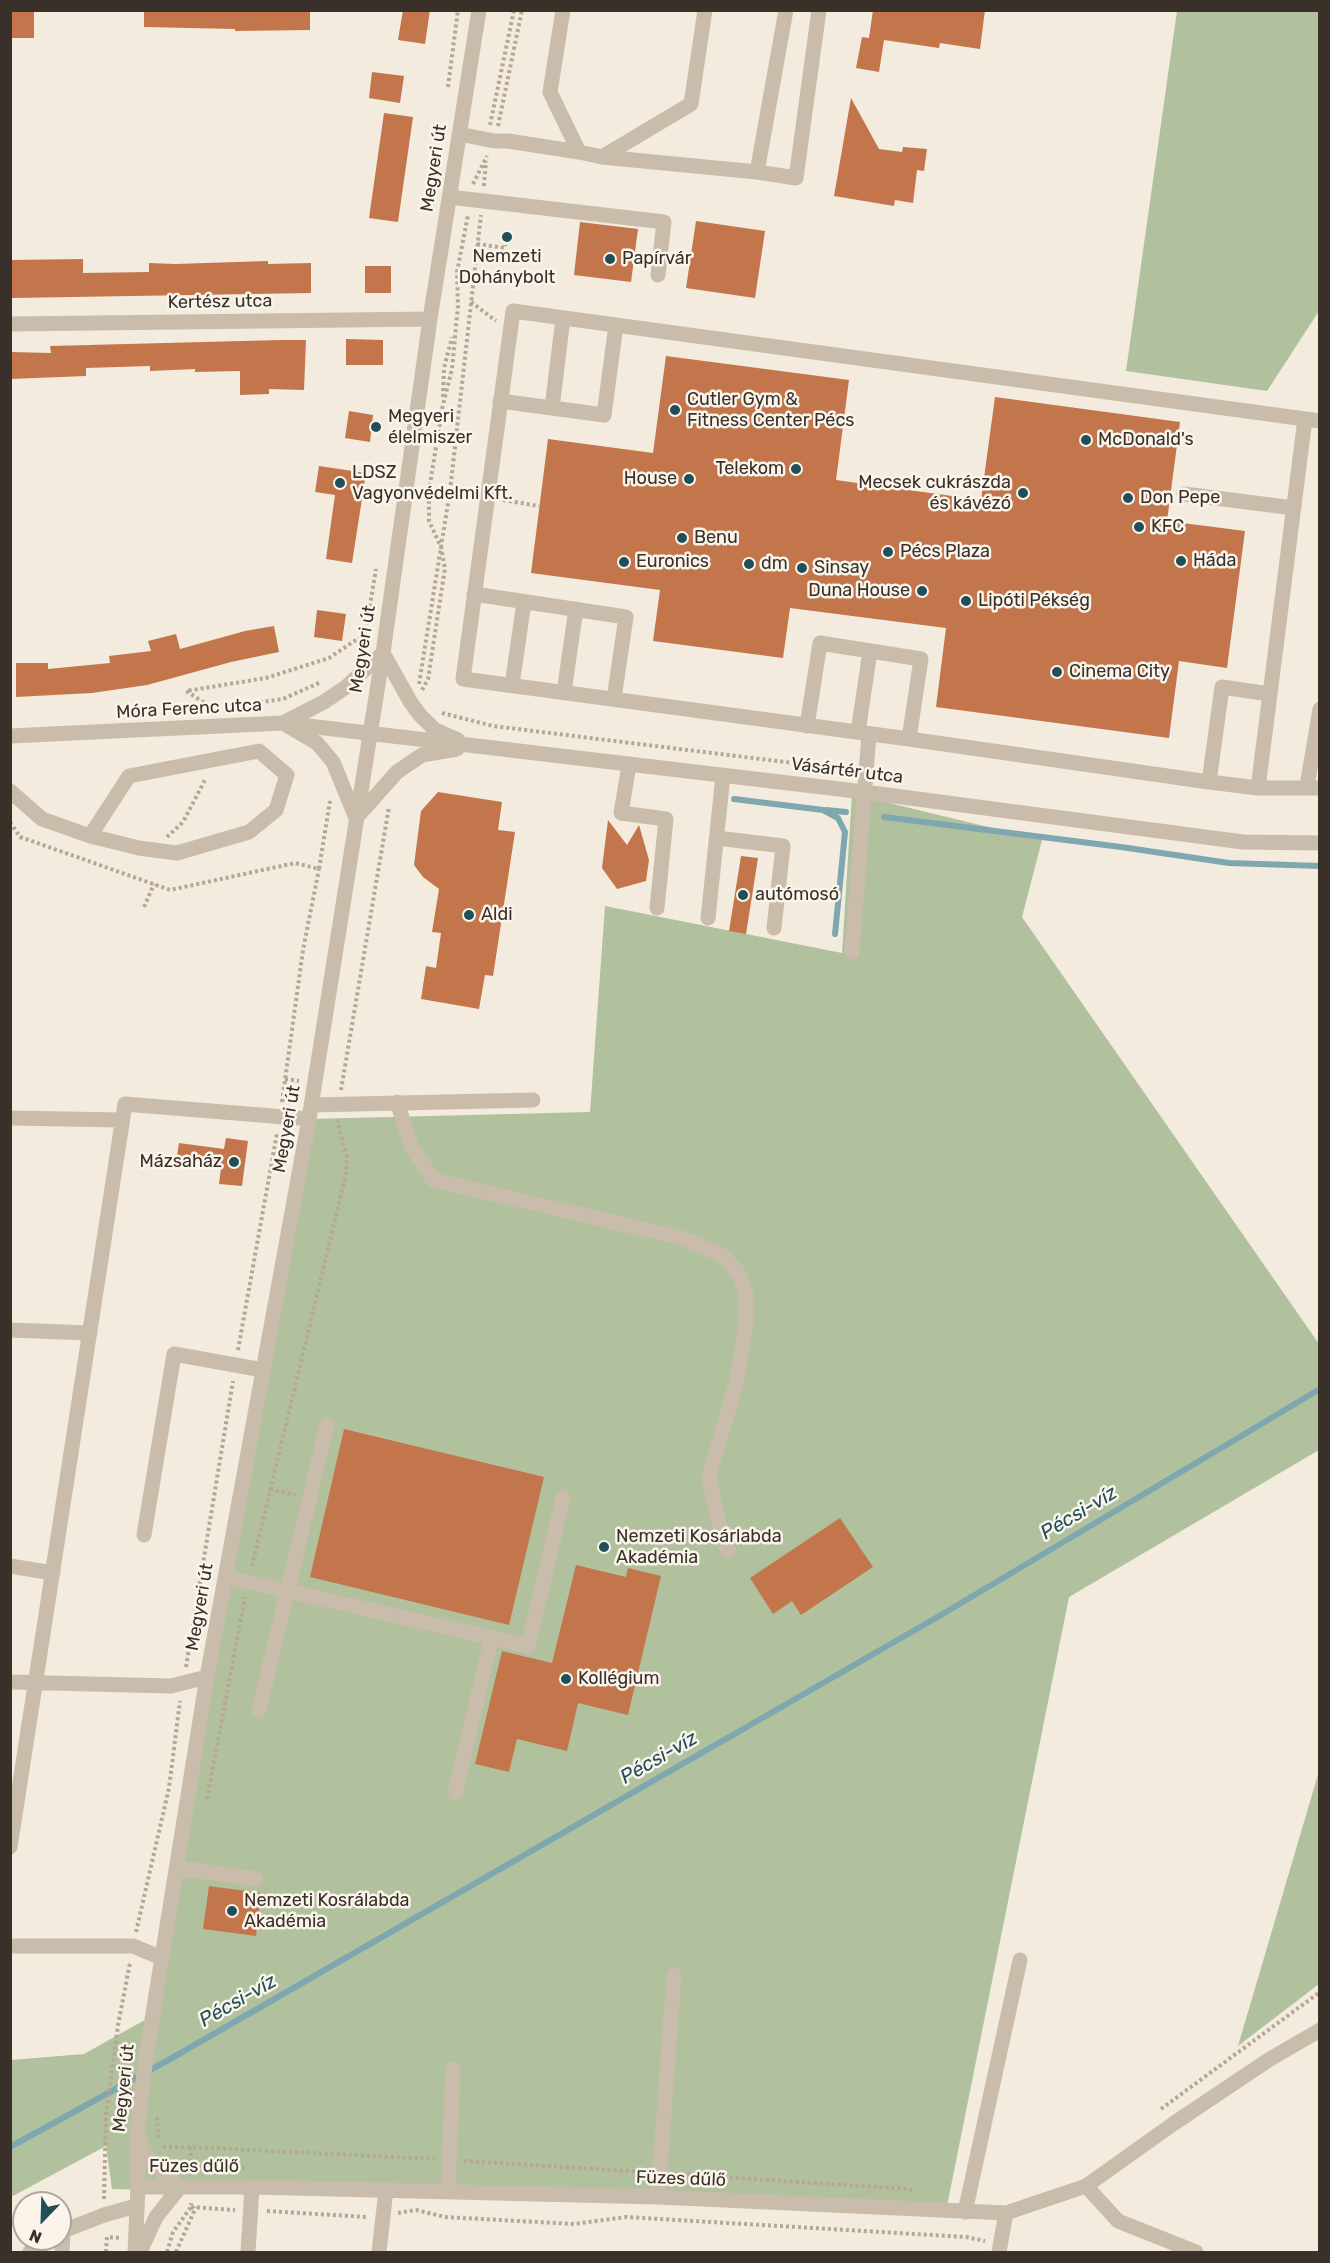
<!DOCTYPE html>
<meta charset="utf-8">
<style>
body{margin:0}
#map{position:relative;width:1330px;height:2263px;overflow:hidden;background:#f2ebde;font-family:Rubik,sans-serif}
canvas{display:block}
.frame{position:absolute;inset:0;border:12px solid #383029;pointer-events:none}
.north{position:absolute;left:12px;top:2191px;width:60px;height:60px;box-sizing:border-box;background:#faf4eb;border:2px solid #aca69d;border-radius:50%;rotate:203deg;font-size:16px;font-weight:700;line-height:24px;text-align:center;color:#383029}
.north::after{content:'';display:block;margin:auto;width:21px;height:27px;background:#204e59;clip-path:polygon(50% 0,100% 100%,50% 72%,0 100%)}
</style>
<div id="map">
<canvas width="1330" height="2263"></canvas>
<div class="frame"></div>
<div class="north">N</div>
</div>
<script>
const g = document.querySelector('canvas').getContext('2d');
g.lineJoin = 'round';
function fillPath(path, color) {
  g.fillStyle = color;
  g.fill(path, 'evenodd');
}
function shape(rows) {
  const path = new Path2D();
  for (const r of rows) {
    path.moveTo(r[0], r[1]);
    for (let i = 2; i < r.length; i += 2) path.lineTo(r[i], r[i + 1]);
  }
  return path;
}
function stroke(path, color, width, dash) {
  g.strokeStyle = color;
  g.lineWidth = width;
  g.lineCap = dash ? 'butt' : 'round';
  g.setLineDash(dash || []);
  g.stroke(path);
}
function drawText(font, color, halo, rows, align = 'center') {
  g.font = font + ' Rubik,sans-serif';
  g.lineWidth = 5;
  g.setLineDash([]);
  g.textBaseline = 'middle';
  g.strokeStyle = halo;
  g.fillStyle = color;
  for (const [text, x, y, turn = 0] of rows) {
    g.save();
    g.translate(x, y);
    g.rotate((+turn || 0) * Math.PI / 180);
    g.textAlign = isNaN(turn) ? turn : align;
    if (halo) g.strokeText(text, 0, 0);
    g.fillText(text, 0, 0);
    g.restore();
  }
}
fillPath(shape([
 [1177,11,1319,11,1319,311,1267,391,1126,371],
 [852,794,1042,840,1022,917,1319,1344,1319,1450,1069,1597,946,2211,112,2189,106,2146,11,2197,11,2060,84,2054,159,2012,207,1677,309,1119,590,1112,605,906,842,953],
 [1319,1771,1319,1984,1238,2046]
]), '#b1c19e');
stroke(shape([
 [734,799,823,810,838,818,845,832,835,934],
 [826,810,846,812],
 [884,817,1121,847,1229,863,1320,866],
 [10,2147,172,2058,941,1615,1320,1389]
]), '#7ea7af', 6);
fillPath(shape([
 [10,10,34,10,34,38,10,38],
 [144,10,310,10,310,30,235,31,235,29,144,27],
 [403,10,430,10,425,44,398,40],
 [873,10,985,10,980,49,940,43,939,48,884,40,879,72,856,68,862,37,869,38],
 [372,72,404,76,400,103,369,98],
 [851,98,879,149,902,152,903,147,927,149,924,171,917,170,913,203,895,200,894,206,834,196],
 [384,113,413,117,398,222,369,218],
 [696,221,765,231,755,298,686,288],
 [580,222,638,229,631,282,574,275],
 [83,259,83,273,149,272,149,263,175,264,268,261,268,264,311,263,311,293,12,298,11,260],
 [365,266,391,266,391,293,365,293],
 [346,339,383,340,383,365,346,365],
 [281,340,306,340,304,390,269,389,269,394,240,395,240,371,195,372,195,369,150,371,150,366,86,368,86,376,10,379,10,352,51,353,50,346],
 [666,356,849,380,836,480,981,500,995,397,1180,422,1167,521,1245,531,1227,668,1179,661,1169,738,936,707,946,628,790,608,783,658,653,641,660,590,531,573,548,439,653,453],
 [349,411,373,415,370,442,345,438],
 [319,466,366,473,352,563,326,559,335,495,315,492],
 [317,610,346,614,342,641,314,637],
 [274,626,279,652,231,662,147,685,92,693,16,697,16,663,48,663,48,669,110,663,109,656,151,651,148,641,176,634,180,649,245,631],
 [438,792,502,802,498,830,515,832,493,976,485,975,479,1009,421,999,426,966,436,968,441,933,432,932,439,889,423,877,414,865,421,811],
 [608,820,627,845,639,825,649,860,646,881,617,889,602,868],
 [741,856,758,858,746,934,729,931],
 [226,1138,248,1141,242,1186,219,1184,221,1168,176,1162,179,1143,224,1149],
 [344,1429,544,1477,509,1625,310,1577],
 [840,1518,873,1567,801,1615,792,1601,773,1614,750,1578],
 [576,1565,626,1577,628,1568,661,1576,628,1715,578,1703,567,1751,517,1739,509,1772,475,1764,502,1651,552,1663],
 [209,1886,261,1893,256,1936,203,1929]
]), '#c3764b');
stroke(shape([
 [448,87,458,10],
 [490,125,514,10],
 [498,126,522,10],
 [473,184,487,156],
 [484,186,486,161],
 [477,244,505,248,505,245],
 [471,302,496,321],
 [443,397,444,368,452,337],
 [450,491,481,215],
 [503,500,539,506],
 [363,648,376,569],
 [419,684,450,491,472,495],
 [422,690,428,679,445,568,441,547,429,521,429,491,442,409,452,369,458,306,457,272,468,215],
 [224,707,283,699,321,682],
 [214,709,186,691,266,678,329,658,365,634],
 [442,713,493,726,850,770],
 [10,822,20,837,170,890,295,863,319,869,330,801],
 [167,837,183,822,206,778],
 [144,907,154,884],
 [285,1079,299,1081],
 [341,1090,389,807],
 [282,1102,303,950,319,869],
 [238,1350,277,1133],
 [270,1489,295,1495],
 [252,1566,346,1174,347,1157,337,1121],
 [186,1667,233,1381],
 [207,1799,245,1597],
 [136,1932,169,1788,180,1701],
 [1161,2109,1320,1992],
 [157,2117,159,2139],
 [163,2147,190,2147,435,2159],
 [190,2147,192,2167],
 [464,2161,645,2172],
 [188,2166,248,2168],
 [676,2174,908,2189,914,2191],
 [104,2199,106,2114,118,2025,130,1963],
 [191,2207,235,2210],
 [267,2211,367,2217],
 [398,2213,416,2210,445,2217,574,2224,626,2217,966,2237,985,2241],
 [106,2252,107,2237,122,2238],
 [167,2252,173,2232,191,2207,191,2203],
 [176,2252,196,2207]
]), '#b6a794', 4, [3, 3]);
stroke(shape([
 [563,10,550,92,579,152,602,157,691,104,705,10],
 [786,10,757,172,796,178,819,10],
 [459,134,494,141,508,141,579,152],
 [602,157,757,172],
 [449,197,664,222,658,275],
 [10,324,430,319],
 [500,401,604,415,616,325],
 [552,408,563,318],
 [1320,421,513,311,463,679,909,739,1209,782,1258,788,1320,788],
 [1184,494,1294,508],
 [474,594,626,617,614,699],
 [383,653,411,703,420,715,435,730,458,740],
 [512,685,524,602],
 [564,692,576,609],
 [283,723,324,702,346,687,383,653],
 [288,726,317,743,333,762,356,818,397,772,422,755,457,749],
 [807,726,820,643,921,659,909,739],
 [858,732,870,651],
 [10,736,283,723,864,792,1243,842,1320,843],
 [629,765,621,813,666,819,657,908],
 [1209,782,1222,687,1270,694],
 [1307,786,1320,709],
 [1258,788,1305,419],
 [10,791,42,819,90,836,139,848,177,853,249,832,276,810,287,775,259,751,129,776,90,836],
 [717,838,783,846,774,928],
 [708,918,723,776],
 [852,952,869,734],
 [397,1102,412,1147,433,1180,682,1238,722,1255,737,1271,746,1292,746,1324,736,1384,709,1476,717,1516,728,1551],
 [311,1105,533,1100],
 [10,1118,122,1120],
 [10,1330,90,1333],
 [144,1535,174,1354,263,1370],
 [10,1566,53,1573],
 [226,1577,528,1646,563,1498],
 [10,1682,171,1686,207,1677],
 [259,1710,327,1425],
 [455,1793,492,1637],
 [10,1847,125,1104,309,1119],
 [176,1870,193,1870,256,1879],
 [10,1946,133,1946,162,1958],
 [139,2139,147,2156,156,2167,180,2187,156,2217,140,2252],
 [1086,2186,1118,2221,1196,2252],
 [138,2187,252,2187,658,2197,1006,2213,1086,2186,1173,2124,1270,2059,1320,2030],
 [448,2191,453,2069],
 [658,2197,674,1975],
 [965,2212,1020,1960],
 [30,2252,51,2239],
 [62,2252,63,2231,104,2215,136,2206],
 [135,2252,138,2187,137,2133,146,2057,207,1677,309,1119,383,653,430,319,479,10],
 [248,2252,252,2187],
 [379,2252,386,2190],
 [999,2252,1006,2213]
]), '#cabcaa', 15);
for (const [x, y, r, color] of [
 [507,237,6,"#204e59"],
 [610,259,6,"#204e59"],
 [675,410,6,"#204e59"],
 [376,427,6,"#204e59"],
 [1086,440,6,"#204e59"],
 [796,469,6,"#204e59"],
 [689,479,6,"#204e59"],
 [340,483,6,"#204e59"],
 [1023,493,6,"#204e59"],
 [1128,498,6,"#204e59"],
 [1139,527,6,"#204e59"],
 [682,538,6,"#204e59"],
 [888,552,6,"#204e59"],
 [1181,561,6,"#204e59"],
 [624,562,6,"#204e59"],
 [749,564,6,"#204e59"],
 [802,568,6,"#204e59"],
 [922,591,6,"#204e59"],
 [966,601,6,"#204e59"],
 [1057,672,6,"#204e59"],
 [743,895,6,"#204e59"],
 [469,915,6,"#204e59"],
 [234,1162,6,"#204e59"],
 [604,1547,6,"#204e59"],
 [566,1679,6,"#204e59"],
 [232,1911,6,"#204e59"]
]) {
  const dot = new Path2D();
  dot.arc(x, y, r, 0, 2 * Math.PI);
  g.fillStyle = color;
  g.fill(dot);
  stroke(dot, '#faf4eb', 2);
}
drawText('18px', '#383029', '#faf4eb', [
 ["Megyeri út",434,168,-81],
 ["Kertész utca",220,302,-1],
 ["Megyeri út",363,649,-81],
 ["Móra Ferenc utca",189,709,-3],
 ["Vásártér utca",847,771,7],
 ["Megyeri út",287,1129,-80],
 ["Megyeri út",200,1607,-80],
 ["Megyeri út",124,2088,-84],
 ["Füzes dűlő",194,2167],
 ["Füzes dűlő",681,2179,2]
]);
drawText('18px', '#383029', '#faf4eb', [
 ["Nemzeti",507,257,"center"],
 ["Dohánybolt",507,278,"center"],
 ["Papírvár",622,259],
 ["Cutler Gym &",687,400],
 ["Fitness Center Pécs",687,421],
 ["Megyeri",388,417],
 ["élelmiszer",388,438],
 ["McDonald's",1098,440],
 ["Telekom",784,469,"right"],
 ["LDSZ",352,473],
 ["Vagyonvédelmi Kft.",352,494],
 ["House",677,479,"right"],
 ["Mecsek cukrászda",1011,483,"right"],
 ["és kávézó",1011,504,"right"],
 ["Don Pepe",1140,498],
 ["KFC",1151,527],
 ["Benu",694,538],
 ["Pécs Plaza",900,552],
 ["Háda",1193,561],
 ["Euronics",636,562],
 ["dm",761,564],
 ["Sinsay",814,568],
 ["Duna House",910,591,"right"],
 ["Lipóti Pékség",978,601],
 ["Cinema City",1069,672],
 ["autómosó",755,895],
 ["Aldi",481,915],
 ["Mázsaház",222,1162,"right"],
 ["Nemzeti Kosárlabda",616,1537],
 ["Akadémia",616,1558],
 ["Kollégium",578,1679],
 ["Nemzeti Kosrálabda",244,1901],
 ["Akadémia",244,1922]
], 'left');
drawText('italic 20px', '#204e59', '#faf4eb', [
 ["Pécsi-víz",1079,1513,-31],
 ["Pécsi-víz",659,1758,-30],
 ["Pécsi-víz",238,2001,-30]
]);
</script>
